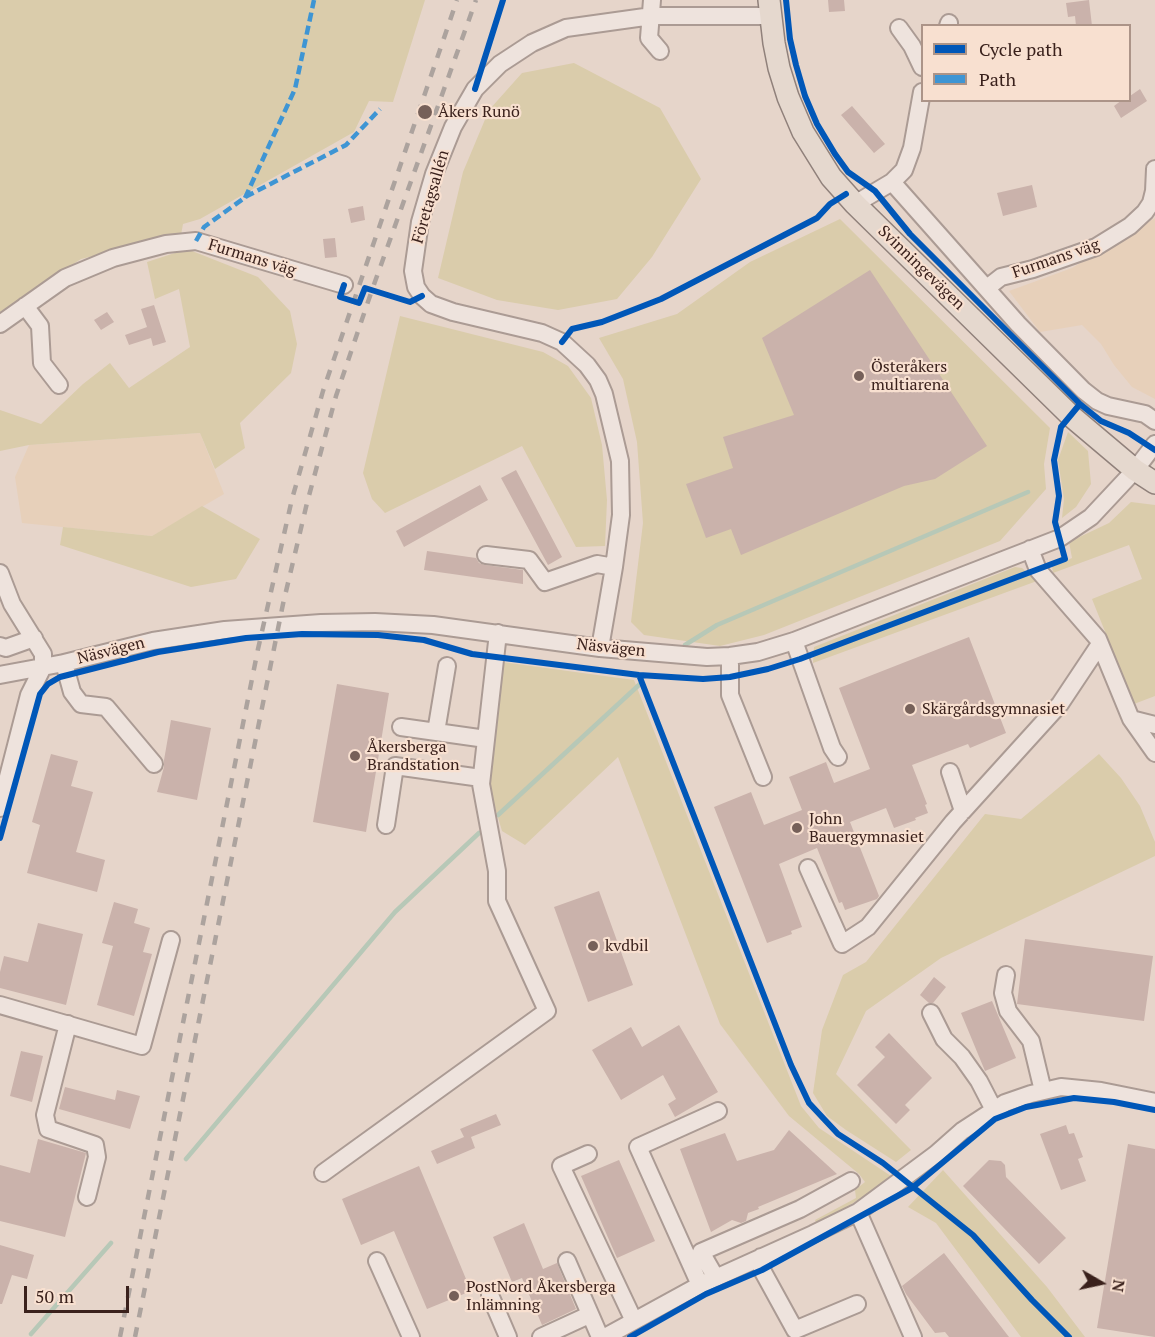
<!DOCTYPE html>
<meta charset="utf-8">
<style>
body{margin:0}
#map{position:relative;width:1155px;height:1337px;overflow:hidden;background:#e6d5ca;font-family:"PT Serif",serif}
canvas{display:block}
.legend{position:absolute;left:921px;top:24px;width:210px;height:78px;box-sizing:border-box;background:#f8e0d0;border:2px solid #ac9488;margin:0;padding:8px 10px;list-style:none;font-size:18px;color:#3a211c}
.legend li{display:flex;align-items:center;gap:12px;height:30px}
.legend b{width:30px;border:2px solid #ac9488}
.north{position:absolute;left:1071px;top:1253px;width:60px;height:60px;-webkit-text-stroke:4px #f8e0d0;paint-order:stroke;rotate:99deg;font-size:16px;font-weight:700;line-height:24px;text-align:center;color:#3a211c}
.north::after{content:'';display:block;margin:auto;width:21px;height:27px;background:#3a211c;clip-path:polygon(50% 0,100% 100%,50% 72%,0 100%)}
.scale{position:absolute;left:24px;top:1286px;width:105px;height:27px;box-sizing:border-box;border:3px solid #3a211c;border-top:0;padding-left:8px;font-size:18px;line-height:21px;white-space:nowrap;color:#3a211c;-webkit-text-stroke:4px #f8e0d0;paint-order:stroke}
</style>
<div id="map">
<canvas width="1155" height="1337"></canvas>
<ul class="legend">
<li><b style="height:8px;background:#0057b8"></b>Cycle path</li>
<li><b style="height:8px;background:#3e95d4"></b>Path</li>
</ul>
<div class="north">N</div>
<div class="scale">50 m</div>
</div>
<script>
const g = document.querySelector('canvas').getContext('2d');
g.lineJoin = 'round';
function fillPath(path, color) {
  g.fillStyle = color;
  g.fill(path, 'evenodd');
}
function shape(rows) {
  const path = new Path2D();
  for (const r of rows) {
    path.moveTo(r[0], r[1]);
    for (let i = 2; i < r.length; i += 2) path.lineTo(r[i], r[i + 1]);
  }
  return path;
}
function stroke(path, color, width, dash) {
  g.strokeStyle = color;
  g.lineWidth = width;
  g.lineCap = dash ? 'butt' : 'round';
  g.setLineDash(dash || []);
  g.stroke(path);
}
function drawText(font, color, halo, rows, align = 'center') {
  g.font = font + ' "PT Serif",serif';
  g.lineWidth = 4.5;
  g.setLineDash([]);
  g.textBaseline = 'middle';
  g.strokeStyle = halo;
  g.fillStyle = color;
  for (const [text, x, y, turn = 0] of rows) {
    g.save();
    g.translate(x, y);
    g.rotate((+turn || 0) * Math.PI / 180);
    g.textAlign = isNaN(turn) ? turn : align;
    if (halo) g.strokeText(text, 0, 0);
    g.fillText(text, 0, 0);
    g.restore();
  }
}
fillPath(shape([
 [1155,218,1155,399,1132,387,1114,365,1101,344,1082,325,1040,332,1009,291,1072,268],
 [200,433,224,494,152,536,22,523,15,477,29,445]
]), '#e7d0ba');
fillPath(shape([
 [0,0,425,0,393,102,369,101,354,132,200,219,183,224,181,235,81,259,0,312],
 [574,63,660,108,701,179,652,257,617,299,558,310,497,300,438,278,463,172,489,110,522,73],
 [840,219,1050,428,1044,464,1046,489,1000,541,764,635,720,646,644,635,631,622,643,523,637,442,623,379,599,338,677,314,750,262],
 [187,249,258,277,290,311,297,344,291,373,240,423,245,448,215,469,200,433,29,445,0,451,0,410,41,424,83,384,110,363,129,388,190,347,179,289,155,299,147,262],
 [400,316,543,352,568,366,591,398,602,445,607,500,605,546,576,547,522,446,385,513,372,499,363,473],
 [1068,432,1088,451,1091,484,1076,507,1062,518,1064,499,1058,460],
 [1131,502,1155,505,1155,696,1134,704,1092,599,1142,579,1129,545,1053,573,1052,567,1072,558,1069,542,1109,523],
 [202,506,260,539,236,579,191,587,60,545,63,527,152,536],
 [1015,567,1022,568,1037,581,813,663,814,647],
 [502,662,634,680,801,1106,819,1128,894,1178,817,1225,815,1220,856,1198,855,1190,865,1182,859,1174,789,1116,720,1024,618,757,525,845,502,831,491,794,490,735],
 [1099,754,1121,778,1140,806,1155,842,1155,856,941,958,866,1011,836,1074,911,1150,896,1162,846,1130,827,1116,813,1093,822,1030,843,975,866,962,985,814,1021,819],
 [943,1170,1047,1287,1085,1337,1021,1337,936,1223,908,1207]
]), '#daccab');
stroke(shape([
 [685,645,717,625,1028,492],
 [498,815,640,684],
 [186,1159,395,912,479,833],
 [31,1334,111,1243]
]), '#b7c8b7', 4.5);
fillPath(shape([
 [828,0,844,0,845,11,829,12],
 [1089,0,1092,26,1076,26,1075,16,1068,17,1066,3],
 [1140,89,1147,101,1121,118,1114,106,1122,100,1130,100,1130,96],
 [852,106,885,144,874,153,841,115],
 [1032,185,1037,207,1003,216,997,193],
 [363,206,365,220,351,223,348,209],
 [335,238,337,257,325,258,323,239],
 [870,270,987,446,935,479,904,486,741,555,731,529,706,538,686,484,733,468,723,437,794,415,762,338],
 [154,305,166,342,153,346,151,338,129,345,125,335,147,327,141,309],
 [107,312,114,322,101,330,94,320],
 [516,470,562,557,548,565,501,478],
 [480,485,488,500,404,547,396,531],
 [427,551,476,558,479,563,485,565,523,570,523,584,424,570],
 [969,637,1006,733,970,748,968,744,912,765,927,804,925,805,928,813,915,818,916,820,894,828,886,808,850,822,879,896,877,899,845,910,842,902,839,903,817,848,779,864,802,927,791,931,792,934,767,943,714,807,751,792,764,825,802,810,789,777,826,762,834,783,870,769,839,688],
 [337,684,389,693,366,832,313,822],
 [171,720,211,728,197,800,157,792,164,767,164,760],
 [51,754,78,761,71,786,93,792,76,852,105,860,97,892,27,873,40,825,32,822],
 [599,891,633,985,588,1002,554,907],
 [114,902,138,909,134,923,150,928,143,952,152,954,134,1016,97,1005,113,946,102,943],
 [38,923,83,934,66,1005,0,988,0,972,4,956,28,962],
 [1025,939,1153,956,1144,1021,1017,1004],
 [934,977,946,987,933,1003,929,1003,920,995],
 [992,1001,1016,1058,985,1071,961,1013],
 [679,1025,718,1092,675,1117,668,1104,676,1099,663,1075,621,1100,592,1050,631,1027,642,1047],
 [889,1033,932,1078,905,1105,910,1110,896,1124,857,1085,885,1057,875,1047],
 [21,1051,43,1056,32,1102,10,1096],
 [65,1087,115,1100,117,1090,140,1096,130,1129,59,1109],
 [496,1114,501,1125,471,1137,475,1148,437,1164,431,1151,464,1137,460,1129],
 [1066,1125,1069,1134,1074,1133,1083,1157,1078,1159,1086,1181,1061,1190,1040,1134],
 [789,1130,837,1174,758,1207,759,1209,748,1213,746,1221,741,1223,732,1220,711,1232,680,1149,725,1133,737,1161,774,1150],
 [38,1139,86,1153,65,1237,0,1221,0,1165,30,1173],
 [1128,1144,1155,1149,1155,1337,1097,1328],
 [619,1160,655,1241,617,1258,581,1176],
 [989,1160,1001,1161,1005,1165,1006,1177,1066,1238,1039,1264,963,1186],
 [419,1166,471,1291,427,1309,394,1231,361,1245,342,1199],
 [524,1223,543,1269,557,1263,576,1309,542,1325,522,1278,512,1282,493,1237],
 [0,1245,34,1255,27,1279,12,1275,2,1304,0,1304],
 [944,1253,1009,1337,949,1337,945,1332,935,1333,906,1294,902,1286]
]), '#cab2ab');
const minor = shape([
 [652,0,649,38,660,51],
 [948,26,949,23],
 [899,28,912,46,922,67],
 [892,182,1018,324,1083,390,1097,401,1108,406,1145,414,1155,421],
 [855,204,892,182,904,170,912,148,922,92],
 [987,288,1001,277,1033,269,1096,247,1130,226,1145,212,1151,203,1154,191,1155,169],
 [25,306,40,326,42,363,59,385],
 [0,324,65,278,113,258,166,244,196,241,344,285],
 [1030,549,1038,570,1098,639,1131,719,1155,753],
 [486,555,529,560,545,582,597,564,614,567],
 [0,573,12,604,43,654,43,667,29,695,0,808],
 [794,641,832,748,838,757],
 [0,646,6,648,34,638],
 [600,648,614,567,621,515,620,461,604,394,598,380,587,365,562,342,542,333,453,312,431,304,422,296,416,287,413,271,420,222,434,174,453,127,475,89,500,64,532,43,566,28,652,16,770,16],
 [730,656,730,695,763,777],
 [64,663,72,692,81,704,106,707,154,764],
 [0,675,64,663,153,641,225,630,321,623,375,622,433,625,600,648,707,657,730,656,758,652,794,641,1060,538,1091,517,1135,470,1155,444],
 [1131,719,1155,725],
 [401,727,486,739],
 [436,732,447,666],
 [950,772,963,811],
 [386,825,395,766,481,778],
 [808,868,842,944,868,927,953,822,1060,704,1100,644],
 [1006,975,1003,993,1008,1011,1031,1041,1043,1091],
 [0,1005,142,1046,171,940],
 [931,1013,944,1039,962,1057,979,1081,994,1110],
 [68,1024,45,1115,48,1129,95,1145,97,1157,87,1197],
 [588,1154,561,1166,634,1321],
 [323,1173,547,1011,497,901,497,871,481,784,498,633],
 [858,1212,913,1337],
 [761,1257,762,1270,795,1330,857,1304],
 [377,1261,411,1337],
 [567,1261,600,1337],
 [716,1278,701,1252,800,1209,851,1181],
 [700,1285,638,1147,718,1111],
 [490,1295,508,1337],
 [541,1337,589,1315],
 [605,1337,700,1285,813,1234,858,1212,936,1154,962,1131,1005,1103,1031,1094,1061,1087,1101,1091,1155,1102]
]);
const major = shape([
 [769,0,774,43,779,68,788,97,803,132,831,177,855,204,1071,416,1135,470,1155,483]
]);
stroke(minor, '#ab9b94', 20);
stroke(major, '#90817b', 24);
stroke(minor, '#eee3dd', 16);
stroke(major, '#e5d8ce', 21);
stroke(shape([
 [120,1337,258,649,292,499,323,391,457,0],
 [135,1337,283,604,307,503,336,396,372,290,476,0]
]), '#aca39e', 4.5, [10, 10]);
stroke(shape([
 [245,198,295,89,314,0],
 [196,241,204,227,247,196,346,145,380,109]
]), '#3e95d4', 4.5, [9, 4.5]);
stroke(shape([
 [786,0,790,39,796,65,805,96,817,124,835,154,848,172,875,191,910,234,1080,404,1101,421,1129,433,1155,450],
 [475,89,503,0],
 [344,285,340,297,359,303,365,288,410,302,422,296],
 [562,342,572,329,602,322,661,299,817,218,830,204,846,194],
 [639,675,791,1065,809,1103,838,1134,883,1163,973,1235,1032,1300,1069,1337],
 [0,838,40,694,48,684,60,677,158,652,246,638,302,634,378,635,424,640,472,654,639,675,703,679,730,677,768,669,800,659,1065,559,1055,522,1059,496,1054,460,1061,427,1080,404],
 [630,1337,706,1294,762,1270,912,1188,995,1119,1026,1107,1074,1098,1114,1102,1155,1110]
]), '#0057b8', 6);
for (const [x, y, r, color] of [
 [425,112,8,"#766059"],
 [859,376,6,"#766059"],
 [910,709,6,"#766059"],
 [355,756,6,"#766059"],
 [797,828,6,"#766059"],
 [593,946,6,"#766059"],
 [454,1296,6,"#766059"]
]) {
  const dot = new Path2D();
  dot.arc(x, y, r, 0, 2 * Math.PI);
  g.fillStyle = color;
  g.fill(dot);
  stroke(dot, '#f8e0d0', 2);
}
drawText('16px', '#3a211c', '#f8e0d0', [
 ["Åkers Runö",438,112],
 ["Österåkers",871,367],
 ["multiarena",871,385],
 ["Skärgårdsgymnasiet",922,709],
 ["Åkersberga",367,747],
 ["Brandstation",367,765],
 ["John",809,819],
 ["Bauergymnasiet",809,837],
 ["kvdbil",605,946],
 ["PostNord Åkersberga",466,1287],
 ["Inlämning",466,1305]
], 'left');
drawText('16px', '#3a211c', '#f8e0d0', [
 ["Företagsallén",431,197,-74],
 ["Furmans väg",252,258,17],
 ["Furmans väg",1056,259,-19],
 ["Svinningevägen",921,268,44],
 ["Näsvägen",611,648,6],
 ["Näsvägen",111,651,-14]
]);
</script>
